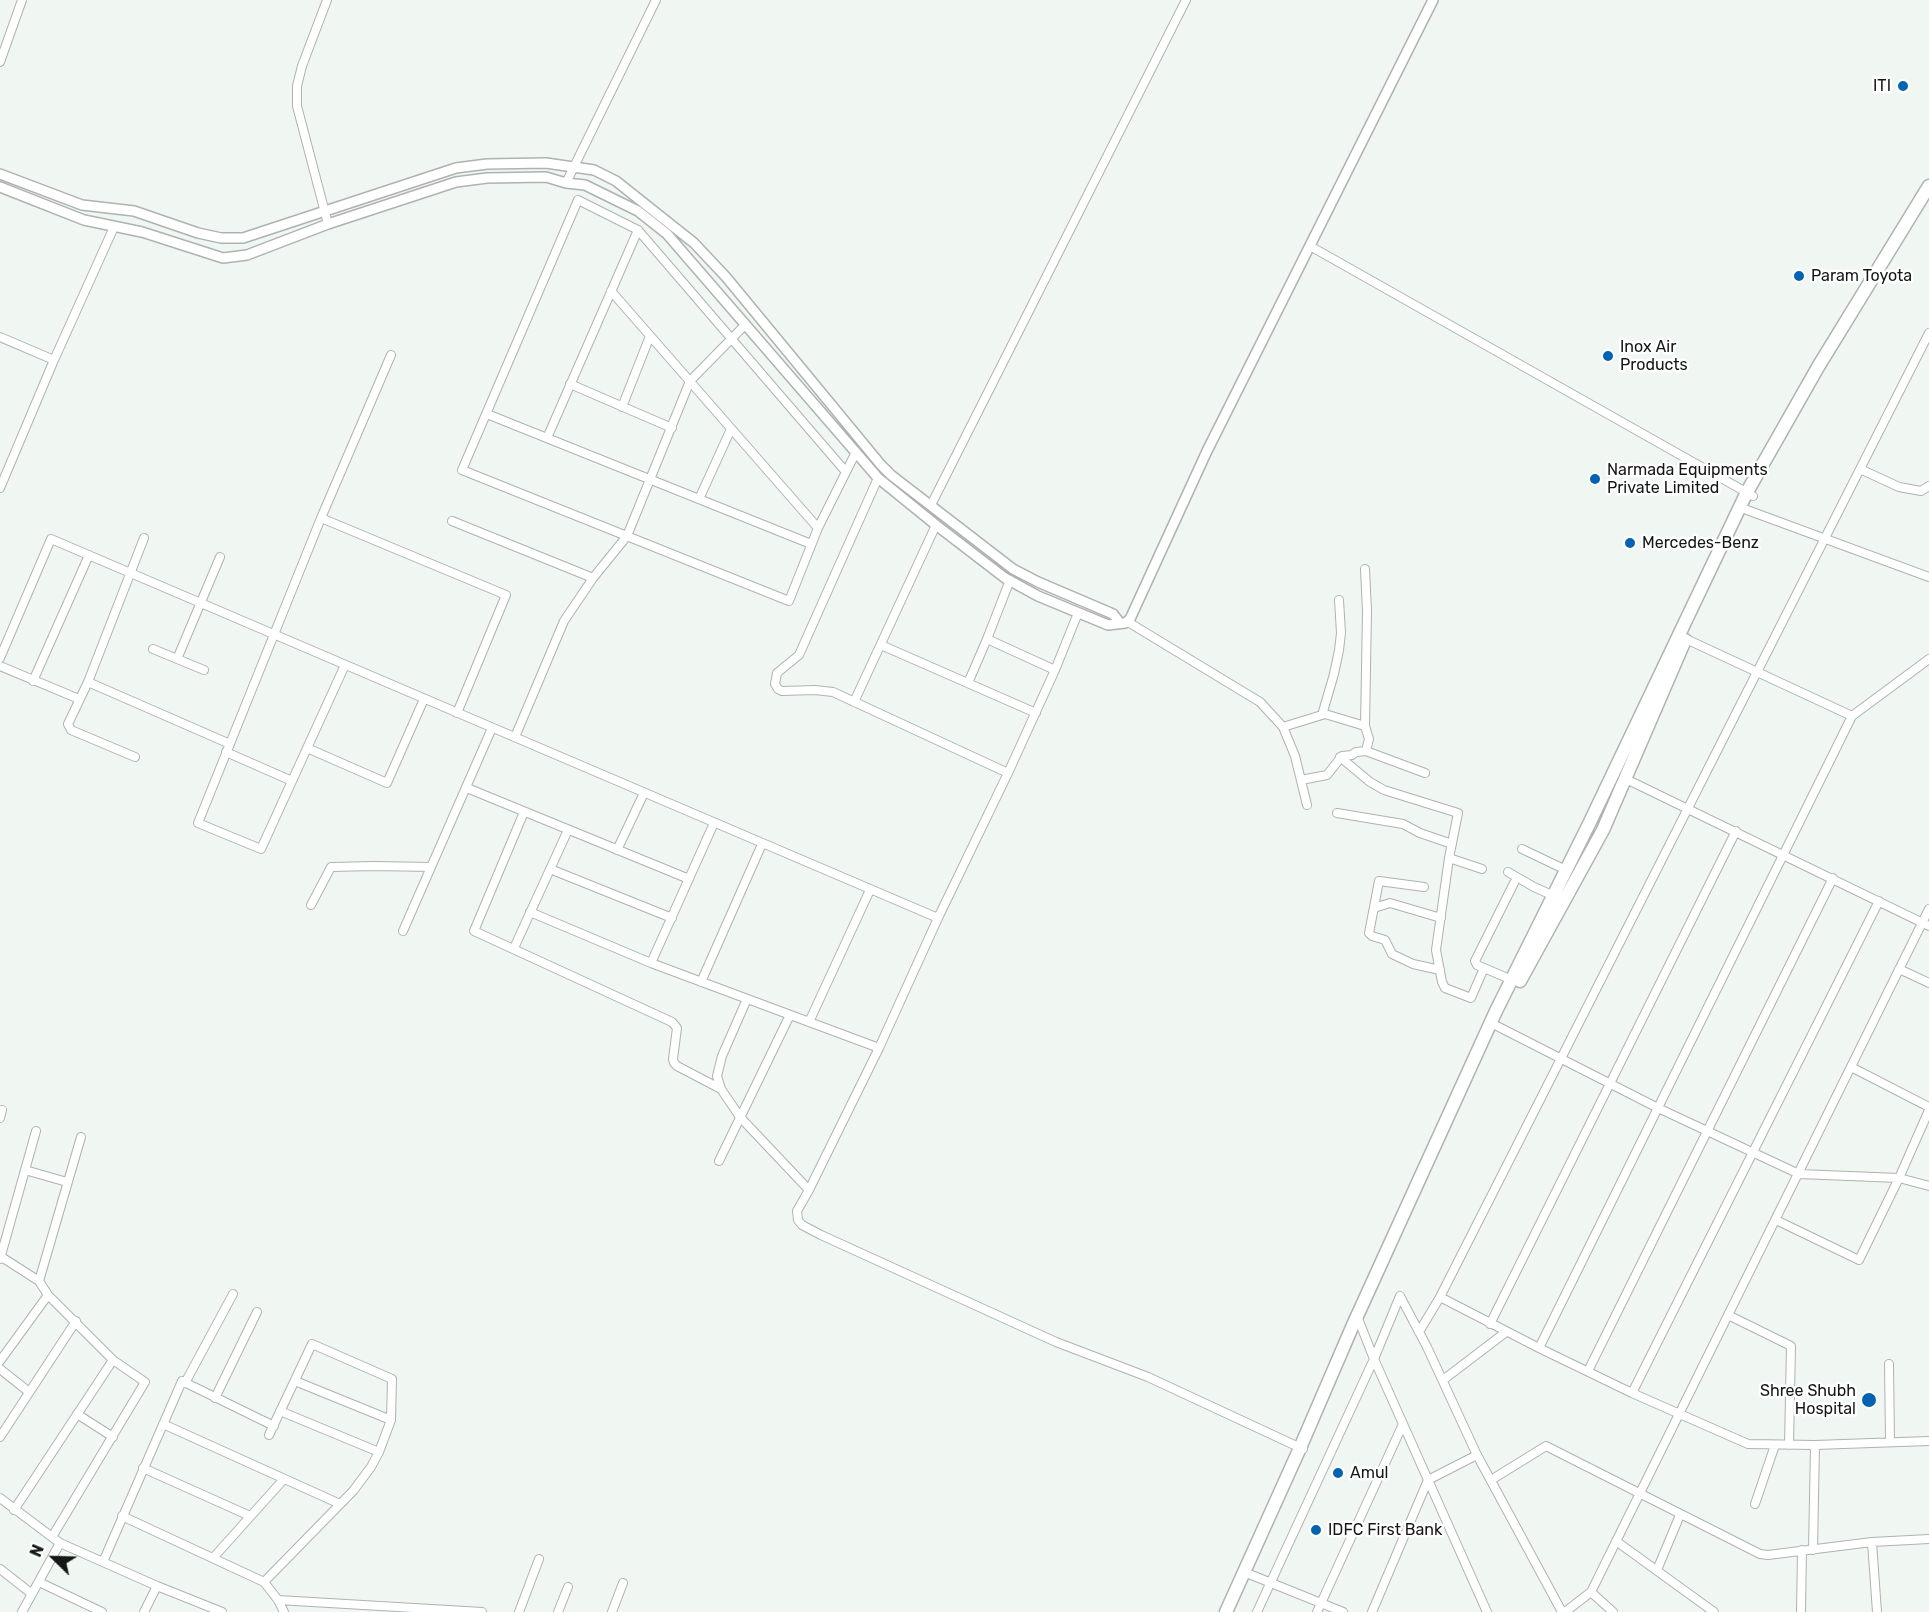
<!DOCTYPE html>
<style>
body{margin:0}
#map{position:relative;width:1929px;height:1612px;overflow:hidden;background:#f0f6f1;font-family:Rubik,sans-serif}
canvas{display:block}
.north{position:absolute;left:24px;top:1528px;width:60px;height:60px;-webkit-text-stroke:4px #fff;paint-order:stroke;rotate:293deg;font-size:16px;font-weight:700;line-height:24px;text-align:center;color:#151716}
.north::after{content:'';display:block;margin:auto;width:21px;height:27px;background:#151716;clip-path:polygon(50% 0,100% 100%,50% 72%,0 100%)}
</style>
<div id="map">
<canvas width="1929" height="1612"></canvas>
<div class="north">N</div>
</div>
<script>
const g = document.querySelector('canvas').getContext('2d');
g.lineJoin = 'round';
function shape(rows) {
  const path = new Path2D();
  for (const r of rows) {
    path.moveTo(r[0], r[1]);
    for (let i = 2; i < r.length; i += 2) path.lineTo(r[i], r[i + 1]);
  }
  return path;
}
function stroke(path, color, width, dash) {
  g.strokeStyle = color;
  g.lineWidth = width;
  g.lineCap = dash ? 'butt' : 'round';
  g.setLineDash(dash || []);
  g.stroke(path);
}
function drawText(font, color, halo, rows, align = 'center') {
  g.font = font + ' Rubik,sans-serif';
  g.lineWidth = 5;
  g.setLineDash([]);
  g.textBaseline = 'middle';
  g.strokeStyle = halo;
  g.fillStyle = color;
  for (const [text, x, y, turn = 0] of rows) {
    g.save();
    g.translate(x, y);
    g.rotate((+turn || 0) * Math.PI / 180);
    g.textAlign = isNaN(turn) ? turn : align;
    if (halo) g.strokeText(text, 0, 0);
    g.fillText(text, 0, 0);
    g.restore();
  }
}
const minor = shape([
 [327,0,302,66,297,86,297,106,328,224],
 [0,62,22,0],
 [566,183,656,0],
 [1310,246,1753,496],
 [611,291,818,528],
 [1929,333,1440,1297,1539,1348,1632,1393,1748,1444,1815,1445,1929,1441],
 [0,337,54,360],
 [570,384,672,428],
 [622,407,650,336],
 [487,414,811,544],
 [547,438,638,230],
 [1860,469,1899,487,1921,491,1929,486],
 [846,472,638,230,578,200,462,470,789,601,818,528,856,452],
 [878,478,799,655,777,673,775,684,778,689,782,691,815,690,833,692,1008,773],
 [0,488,54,360,114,227],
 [699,499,731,429],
 [931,505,1186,0],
 [1747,510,1929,577],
 [321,518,506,595,457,713],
 [452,521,593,578],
 [1365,569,1367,611,1365,726,1369,739,1366,751,1425,773],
 [1078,613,1055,670,1008,773,938,918,879,1048,809,1190,797,1211,798,1220,802,1225,821,1235,1056,1342,1148,1377,1303,1449],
 [1128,622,1260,702,1283,727,1295,756,1307,805],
 [987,639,1055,670],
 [1686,639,1852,716],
 [881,645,1036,713],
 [153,649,204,670],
 [0,658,51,539,938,918],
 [177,659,220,557],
 [345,665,261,849,198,823,321,518,391,355],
 [0,666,79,699],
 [33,681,89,555],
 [88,682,230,744],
 [968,683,987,639,1010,580],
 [854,702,936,525],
 [1322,715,1334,674,1339,650,1341,633,1339,600],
 [1283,727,1325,714,1365,726],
 [515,737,564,621,593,578,627,536,690,381,745,325],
 [307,748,387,783,424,699],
 [226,752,292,781],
 [135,757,71,730,68,724,88,682,144,538],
 [1340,757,1370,782,1384,790,1458,813,1449,858,1436,950,1442,982,1445,988,1471,998,1484,968],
 [1626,779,1929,926],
 [1301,780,1327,775,1342,756,1352,755,1356,752,1366,751],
 [467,788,689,879],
 [524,812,474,931,672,1022,677,1028,673,1059,674,1063,677,1066,721,1089],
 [1337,813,1403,824,1420,833,1452,844],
 [1522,849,1566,870],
 [617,850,644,793],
 [1449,858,1482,869],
 [550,869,672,918],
 [1508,872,1534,887,1554,896],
 [1424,887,1379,881,1369,933,1372,936,1385,940,1392,954,1413,964,1440,970],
 [311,905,331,867,374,866,431,867],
 [1374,908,1390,903,1441,918],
 [530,912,651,963,879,1048],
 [403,931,492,728],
 [514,948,568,830],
 [651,963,714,823],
 [1899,969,1929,983],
 [1512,980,1477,965,1475,961,1514,883],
 [701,982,762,844],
 [747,999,722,1056,717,1076,721,1089,740,1117,809,1190],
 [809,1022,870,890],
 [1491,1023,1658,1108,1799,1174,1899,1178,1929,1186],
 [1851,1067,1929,1107],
 [0,1118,2,1110],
 [719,1161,790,1015],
 [25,1170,67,1182],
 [1776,1220,1859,1260,1899,1178,1929,1110],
 [0,1256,39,1281,48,1295,113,1360,145,1382,52,1537],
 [0,1259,36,1131],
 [39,1281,81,1137],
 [1400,1296,1427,1347,1477,1455,1562,1612],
 [1728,1315,1791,1346,1789,1445],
 [1357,1316,1374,1359,1487,1612],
 [1490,1324,1736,831],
 [1419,1332,1440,1297],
 [1539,1348,1852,716,1929,659],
 [0,1361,48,1295],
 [1889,1364,1890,1442],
 [0,1369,29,1392],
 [1588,1371,1833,878],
 [1443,1380,1506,1332],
 [295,1381,391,1420],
 [185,1383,233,1294],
 [1632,1393,1879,901],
 [215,1398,257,1312],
 [280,1411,379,1452],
 [77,1414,113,1437],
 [163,1424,340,1504],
 [0,1437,76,1321],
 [143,1468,250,1516],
 [1491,1480,1546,1446,1760,1554,1768,1555,1872,1542,1929,1539],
 [0,1498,60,1543,157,1586,222,1612],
 [1755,1504,1775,1445],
 [14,1510,113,1360],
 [122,1516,264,1582,278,1600,284,1612],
 [1616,1541,1714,1612],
 [1872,1542,1877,1612],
 [1813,1550,1815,1445],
 [213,1558,284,1479],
 [103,1562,182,1381,274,1426],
 [0,1569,32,1594],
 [1657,1570,1680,1515],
 [1249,1574,1343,1612],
 [39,1582,102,1612],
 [264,1582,353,1491,371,1467,379,1452,391,1420,392,1379,312,1344,269,1435],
 [278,1600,482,1612],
 [22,1612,60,1543],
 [144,1612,157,1586],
 [519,1612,539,1559],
 [558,1612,568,1587],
 [612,1612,623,1583],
 [1257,1612,1374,1359,1400,1296],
 [1317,1612,1403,1424],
 [1372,1612,1428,1480,1477,1455],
 [1565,1612,1591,1592],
 [1613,1612,1591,1592,1929,909],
 [1801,1612,1802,1550]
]);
const tertiary = shape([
 [0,174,82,205,134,211,198,233,221,238,243,238,456,168,487,164,546,163,594,170,616,181,694,243,726,277,881,465,891,475,1013,569,1038,582,1113,614,1120,623],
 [0,187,84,220,142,232,223,258,247,255,328,224,456,182,487,178,546,177,566,183,585,185,638,211,667,234,878,478,936,525,1005,578,1038,596,1108,625,1125,623,1130,619,1207,451,1433,0]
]);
const primary = shape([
 [1520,981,1603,830,1685,640],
 [1226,1612,1300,1448,1353,1325,1496,1011,1589,824,1747,492,1818,367,1929,186]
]);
stroke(minor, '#aeb3af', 10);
stroke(tertiary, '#aeb3af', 12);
stroke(primary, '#aeb3af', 15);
stroke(minor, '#fff', 8);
stroke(tertiary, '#fff', 9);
stroke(primary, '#fff', 12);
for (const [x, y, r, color] of [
 [1903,86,6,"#0463b0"],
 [1799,276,6,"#0463b0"],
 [1608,356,6,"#0463b0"],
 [1595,479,6,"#0463b0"],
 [1630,543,6,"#0463b0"],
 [1869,1400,8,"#0463b0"],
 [1338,1473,6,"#0463b0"],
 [1316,1530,6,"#0463b0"]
]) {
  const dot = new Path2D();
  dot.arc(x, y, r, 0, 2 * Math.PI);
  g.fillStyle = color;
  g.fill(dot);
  stroke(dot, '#fff', 2);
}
drawText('16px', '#151716', '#fff', [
 ["ITI",1891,86,"right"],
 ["Param Toyota",1811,276],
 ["Inox Air",1620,347],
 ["Products",1620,365],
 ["Narmada Equipments",1607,470],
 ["Private Limited",1607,488],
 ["Mercedes-Benz",1642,543],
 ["Shree Shubh",1856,1391,"right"],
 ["Hospital",1856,1409,"right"],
 ["Amul",1350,1473],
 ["IDFC First Bank",1328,1530]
], 'left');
</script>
